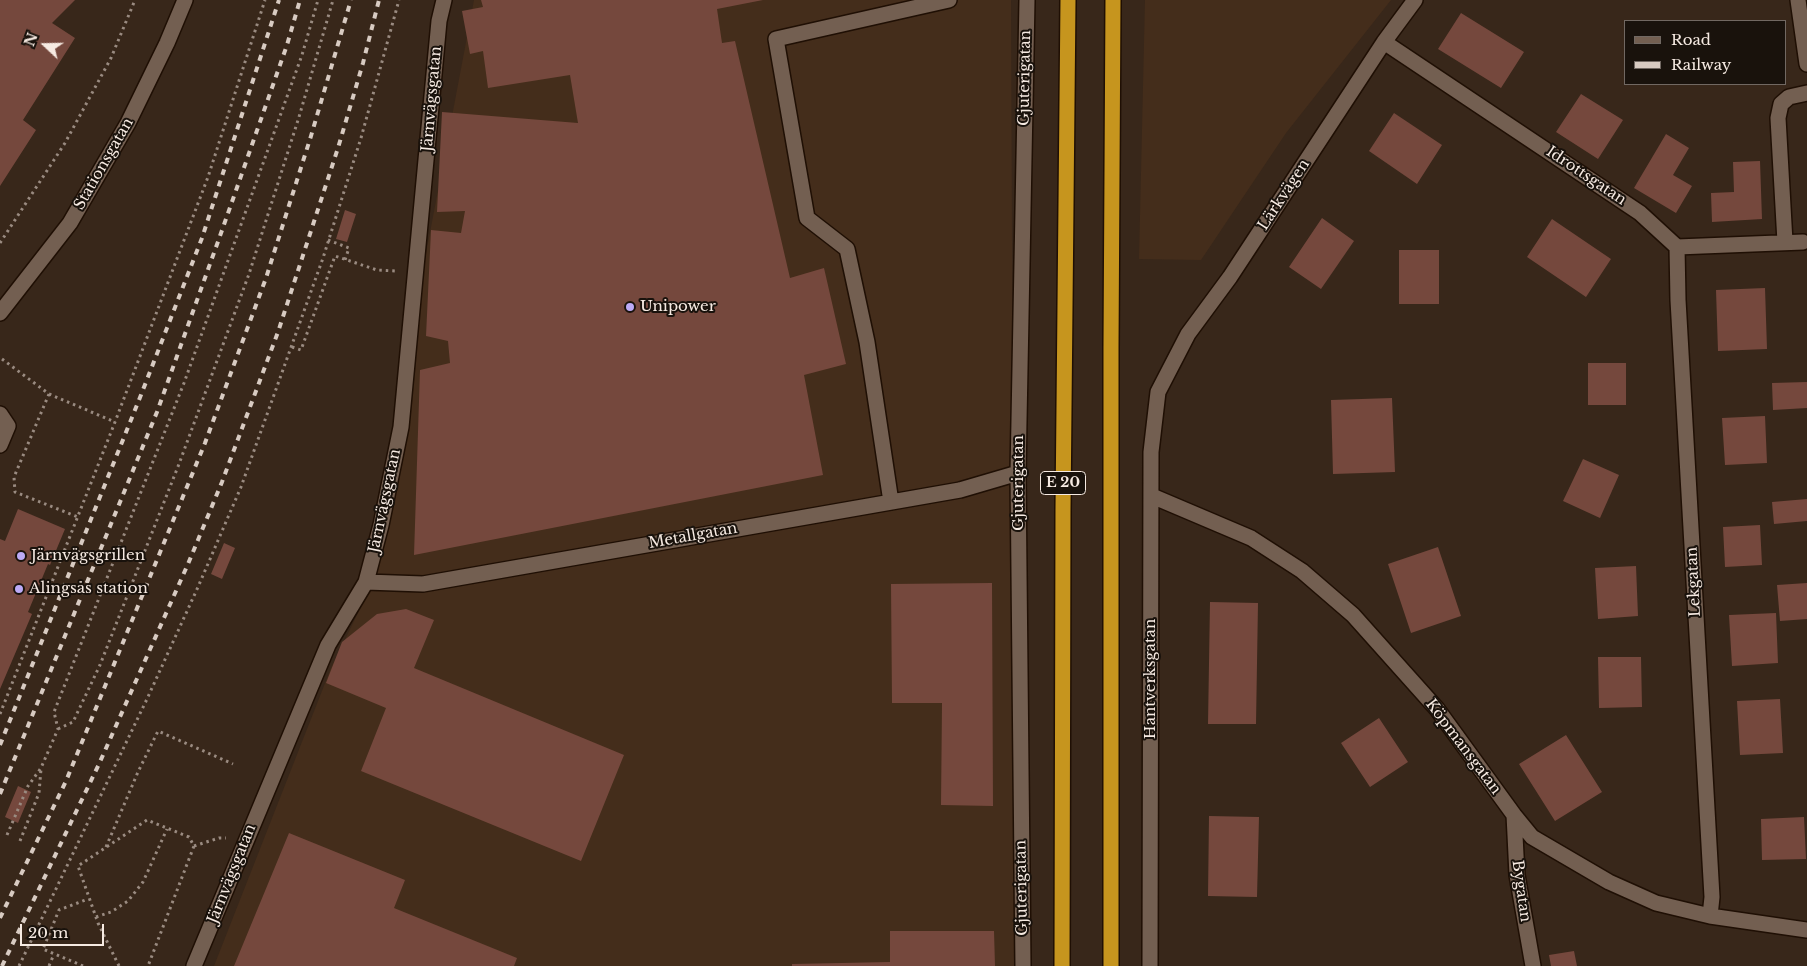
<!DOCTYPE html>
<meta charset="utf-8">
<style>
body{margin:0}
#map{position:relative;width:1807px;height:966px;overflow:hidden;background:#38271a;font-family:"Libre Baskerville",serif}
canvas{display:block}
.legend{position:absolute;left:1624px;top:20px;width:162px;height:65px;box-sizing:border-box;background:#19120c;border:1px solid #716862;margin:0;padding:6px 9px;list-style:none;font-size:15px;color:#f6eae2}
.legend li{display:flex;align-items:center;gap:10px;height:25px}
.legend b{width:25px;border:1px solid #716862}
.north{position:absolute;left:20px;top:20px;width:50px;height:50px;-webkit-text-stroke:4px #19120c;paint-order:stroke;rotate:291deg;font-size:14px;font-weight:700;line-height:20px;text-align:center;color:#f6eae2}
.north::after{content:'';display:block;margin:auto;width:18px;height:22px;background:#f6eae2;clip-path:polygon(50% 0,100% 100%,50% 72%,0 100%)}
.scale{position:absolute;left:20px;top:924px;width:84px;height:22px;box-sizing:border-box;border:2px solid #f6eae2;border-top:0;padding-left:6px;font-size:15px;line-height:18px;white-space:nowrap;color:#f6eae2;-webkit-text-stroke:4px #19120c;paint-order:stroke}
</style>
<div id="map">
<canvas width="1807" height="966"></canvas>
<ul class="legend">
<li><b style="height:6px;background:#735f51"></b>Road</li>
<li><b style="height:6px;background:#d8cbc2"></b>Railway</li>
</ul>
<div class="north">N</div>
<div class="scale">20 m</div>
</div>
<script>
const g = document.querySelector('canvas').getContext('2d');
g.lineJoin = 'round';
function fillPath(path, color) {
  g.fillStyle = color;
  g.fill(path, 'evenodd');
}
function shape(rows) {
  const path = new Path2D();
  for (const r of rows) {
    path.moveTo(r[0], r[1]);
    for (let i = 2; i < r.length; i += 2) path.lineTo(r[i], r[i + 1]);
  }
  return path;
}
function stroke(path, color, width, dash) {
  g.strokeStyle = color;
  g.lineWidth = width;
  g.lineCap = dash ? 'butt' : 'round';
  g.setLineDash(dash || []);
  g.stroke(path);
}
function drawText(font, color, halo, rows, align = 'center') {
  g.font = font + ' "Libre Baskerville",serif';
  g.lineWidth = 4;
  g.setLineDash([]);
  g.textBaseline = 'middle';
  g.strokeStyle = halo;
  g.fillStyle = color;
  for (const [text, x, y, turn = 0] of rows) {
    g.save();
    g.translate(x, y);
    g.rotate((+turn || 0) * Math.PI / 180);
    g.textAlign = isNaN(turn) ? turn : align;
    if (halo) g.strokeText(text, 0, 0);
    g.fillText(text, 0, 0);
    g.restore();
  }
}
fillPath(shape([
 [474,0,1011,0,1015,966,214,966,331,668,358,613],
 [1145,0,1391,0,1286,133,1201,260,1139,259]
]), '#442d1b');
fillPath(shape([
 [0,0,75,0,52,23,75,38,23,120,36,130,0,186],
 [481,0,763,0,717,9,722,43,735,41,790,278,824,268,846,364,804,375,823,475,414,555,420,370,450,363,448,341,426,336,431,230,461,233,465,211,437,212,442,112,578,123,570,75,488,88,483,51,470,54,462,11,483,7],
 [1461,13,1524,52,1501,88,1438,49],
 [1581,94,1623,120,1598,159,1556,132],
 [1394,113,1442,145,1417,184,1369,151],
 [1666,134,1689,148,1673,175,1692,186,1676,213,1634,188],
 [1760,161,1762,219,1712,222,1711,193,1734,192,1733,162],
 [345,210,356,214,347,242,336,239],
 [1322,218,1354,241,1321,289,1289,267],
 [1552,219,1611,259,1586,297,1527,257],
 [1399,250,1439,250,1439,304,1399,304],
 [1765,288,1767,349,1718,351,1716,290],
 [1588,363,1626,363,1626,405,1588,405],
 [1807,382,1807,408,1773,410,1772,383],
 [1392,398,1395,472,1333,474,1331,400],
 [1765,416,1767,463,1725,465,1722,418],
 [1583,459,1619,475,1600,518,1563,501],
 [1807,499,1807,521,1774,524,1772,502],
 [18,509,65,529,50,565,48,564,28,612,32,614,0,689,0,539,5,541],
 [1760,525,1762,565,1725,567,1723,527],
 [224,543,235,548,222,579,211,574],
 [1438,547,1461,616,1411,633,1388,564],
 [1636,566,1638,616,1598,619,1595,568],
 [992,583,993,806,941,805,942,703,892,703,891,584],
 [1807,583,1807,619,1780,621,1777,585],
 [1210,602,1258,603,1256,724,1208,724],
 [406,609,434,620,414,668,624,755,581,861,361,771,386,708,326,683,342,642,377,614],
 [1776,613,1778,663,1732,666,1729,615],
 [1598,657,1641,657,1642,707,1599,708],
 [1780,699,1783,753,1740,755,1737,701],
 [1379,718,1408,762,1370,787,1341,743],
 [1566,735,1602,792,1555,821,1519,764],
 [18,786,31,792,18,823,5,817],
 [1209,816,1259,817,1257,897,1208,896],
 [1804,817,1806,859,1762,860,1761,819],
 [289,833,405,880,394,908,517,958,514,966,234,966],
 [890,931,994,931,995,966,792,966,792,964,890,962],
 [1574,951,1577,966,1551,966,1549,955]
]), '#75483d');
const minor = shape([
 [1798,0,1807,64],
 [1384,42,1640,213,1677,247,1803,242],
 [1785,242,1778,118,1781,104,1789,97,1807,93],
 [1677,247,1678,300,1712,897,1710,916],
 [0,313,70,223,128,123,167,43,185,0],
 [0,414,8,426,0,445],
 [1152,496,1251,538,1302,571,1353,615,1437,709,1514,815,1532,837,1609,882,1656,903,1710,916,1807,930],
 [891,502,867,342,847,249,807,218,776,39,949,0],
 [366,582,423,584,960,490,1018,473],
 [1514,815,1517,875,1533,966],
 [194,966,328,645,366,582,381,525,401,427,439,21,444,0],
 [1023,966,1018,473,1027,0],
 [1150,966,1151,452,1158,392,1188,334,1230,277,1384,42,1415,0]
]);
const highway = shape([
 [1062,966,1063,509,1068,0],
 [1111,966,1111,347,1113,0]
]);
stroke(minor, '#1f0f04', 18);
stroke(highway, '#1f0f04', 18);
stroke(shape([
 [328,240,349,248,345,260],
 [0,243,65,143,111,58,135,0],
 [292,347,301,350,335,256,377,270,395,271],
 [2,359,49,394,14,477,15,492,78,517],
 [49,394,115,422],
 [0,714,115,422,208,177,265,0],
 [58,729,73,722,100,665,179,464,249,274,299,117,333,0],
 [7,835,28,786,41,768,58,729,54,712,184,383,302,55,318,0],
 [20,841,39,793,41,769],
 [194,846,219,838,226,838],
 [106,847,138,772,158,731,233,764],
 [96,917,111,912,128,901,143,882,167,829],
 [36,930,48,935],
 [19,966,147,699,198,587,241,487,323,258,361,138,399,0],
 [49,966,54,954],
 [83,966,43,949,59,910,88,899],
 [119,966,98,923,78,866,147,820,189,837,194,846,148,966]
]), '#9a8b81', 3, [2.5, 4]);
stroke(minor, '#735f51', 15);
stroke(highway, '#c6951e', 15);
stroke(shape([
 [0,745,139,400,202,238,279,0],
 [0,794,157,412,220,236,287,45,300,0],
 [0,918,66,781,205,443,266,278,311,136,351,0],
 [2,966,99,764,188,564,222,482,278,332,338,148,363,63,379,0]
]), '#d8cbc2', 4, [6, 6]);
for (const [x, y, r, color] of [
 [630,307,5,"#bcaaf6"],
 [21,556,5,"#bcaaf6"],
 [19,589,5,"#bcaaf6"]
]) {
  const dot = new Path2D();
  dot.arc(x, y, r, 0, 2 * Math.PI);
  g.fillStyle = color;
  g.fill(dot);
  stroke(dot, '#19120c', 2);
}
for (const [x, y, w] of [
 [1063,483,45]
]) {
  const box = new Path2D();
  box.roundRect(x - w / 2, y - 11.5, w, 23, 4);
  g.fillStyle = '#19120c';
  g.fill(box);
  stroke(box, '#f6eae2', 1);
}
drawText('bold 14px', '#f6eae2', null, [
 ["E 20",1063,483]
]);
drawText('15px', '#f6eae2', '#19120c', [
 ["Gjuterigatan",1025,78,-89],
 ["Järnvägsgatan",432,99,-85],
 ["Stationsgatan",104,164,-60],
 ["Idrottsgatan",1586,176,34],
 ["Lärkvägen",1284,195,-57],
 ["Gjuterigatan",1019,483,-90],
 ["Järnvägsgatan",385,501,-78],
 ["Metallgatan",693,536,-10],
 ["Lekgatan",1694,582,-93],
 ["Hantverksgatan",1151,679,-90],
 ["Köpmansgatan",1463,747,53],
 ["Järnvägsgatan",232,874,-68],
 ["Gjuterigatan",1022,888,-91],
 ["Bygatan",1521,891,82]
]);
drawText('15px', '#f6eae2', '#19120c', [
 ["Unipower",640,307],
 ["Järnvägsgrillen",31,556],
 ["Alingsås station",29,589]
], 'left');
</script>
